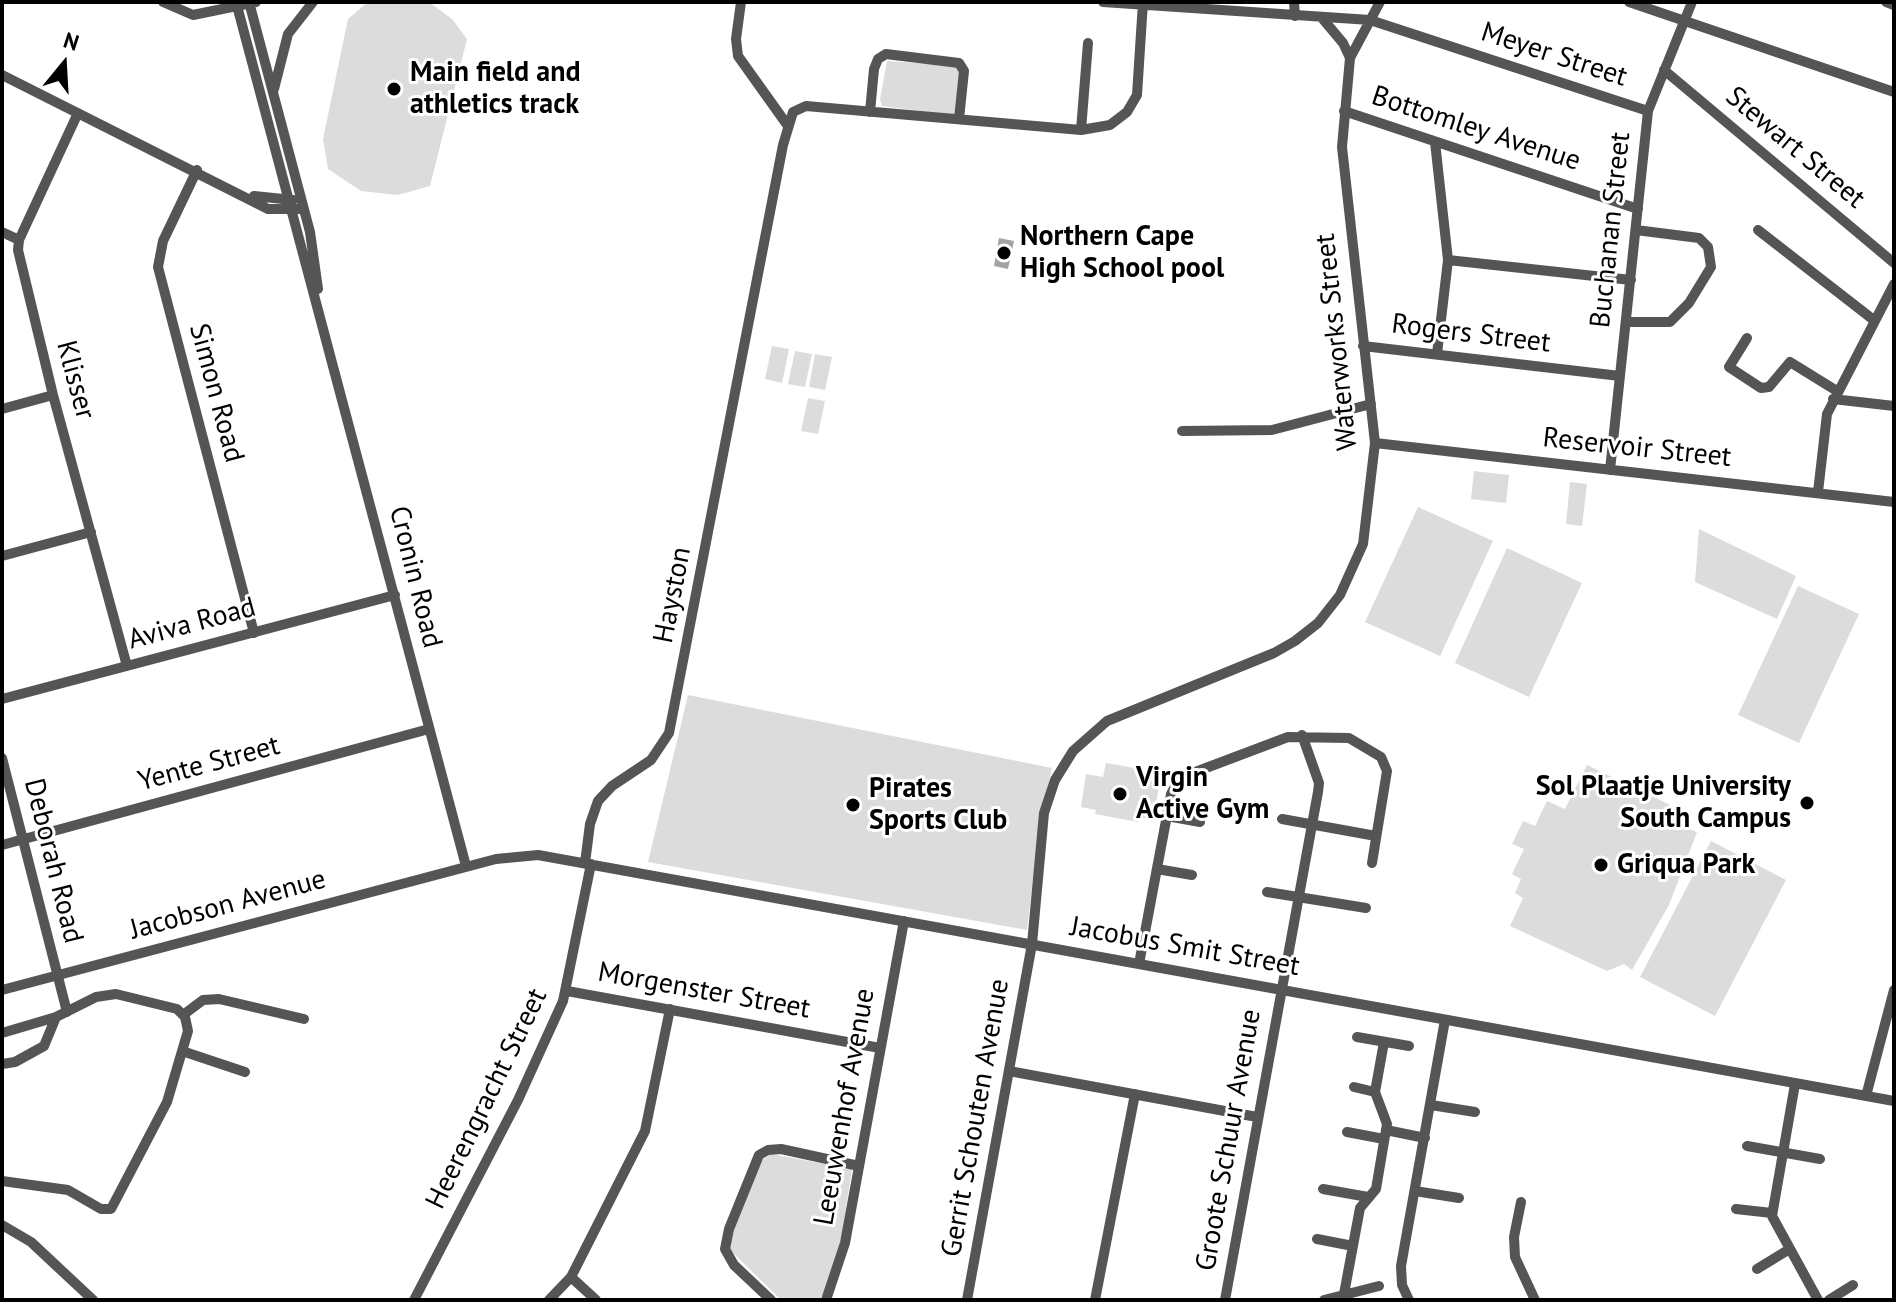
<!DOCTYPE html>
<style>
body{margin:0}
#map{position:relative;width:1896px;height:1302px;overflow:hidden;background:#fff;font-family:"PT Sans",sans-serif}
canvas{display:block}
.frame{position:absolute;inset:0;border:4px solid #000;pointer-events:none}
.north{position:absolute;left:24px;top:24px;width:80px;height:80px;-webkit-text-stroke:6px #fff;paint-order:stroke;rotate:18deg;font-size:22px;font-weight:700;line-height:32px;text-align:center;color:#000}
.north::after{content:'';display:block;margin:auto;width:28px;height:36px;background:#000;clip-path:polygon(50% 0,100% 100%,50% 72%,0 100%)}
</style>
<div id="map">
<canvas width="1896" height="1302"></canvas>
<div class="frame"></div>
<div class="north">N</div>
</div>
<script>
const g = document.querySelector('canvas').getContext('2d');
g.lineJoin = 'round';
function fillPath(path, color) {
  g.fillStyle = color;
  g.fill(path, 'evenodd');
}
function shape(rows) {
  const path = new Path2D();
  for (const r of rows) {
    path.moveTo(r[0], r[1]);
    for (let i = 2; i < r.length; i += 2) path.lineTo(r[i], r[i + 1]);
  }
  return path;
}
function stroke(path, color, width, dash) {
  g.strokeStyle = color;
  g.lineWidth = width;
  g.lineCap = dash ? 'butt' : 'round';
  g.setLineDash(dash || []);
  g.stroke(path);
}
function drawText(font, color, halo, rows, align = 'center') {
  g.font = font + ' "PT Sans",sans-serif';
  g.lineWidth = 6;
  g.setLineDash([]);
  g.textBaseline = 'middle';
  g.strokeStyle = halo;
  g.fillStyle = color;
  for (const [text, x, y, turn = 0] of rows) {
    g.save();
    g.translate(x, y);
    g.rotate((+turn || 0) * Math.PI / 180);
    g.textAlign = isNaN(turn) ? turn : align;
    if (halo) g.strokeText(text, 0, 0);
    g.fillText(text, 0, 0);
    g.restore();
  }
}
fillPath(shape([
 [368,2,429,2,452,19,467,39,430,186,398,195,361,191,328,169,323,139,348,19],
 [887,61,960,66,957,112,953,115,882,106,880,99],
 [772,346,789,349,782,383,765,379],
 [795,351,812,354,805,387,788,384],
 [815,354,832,357,825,390,809,387],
 [808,398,825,401,818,434,801,431],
 [1474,471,1509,475,1506,503,1471,499],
 [1570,482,1587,484,1582,526,1566,524],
 [1418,507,1493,541,1440,656,1365,622],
 [1699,529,1796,576,1777,619,1695,582],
 [1507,548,1582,583,1529,697,1455,663],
 [1798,586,1859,614,1799,743,1738,715],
 [688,695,1052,768,1039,828,1027,930,648,862],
 [1106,763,1146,770,1145,779,1160,781,1153,820,1139,817,1138,822,1095,814,1096,810,1081,807,1086,774,1103,777],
 [1587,765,1689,814,1683,827,1697,832,1669,905,1632,970,1624,964,1607,971,1510,926,1523,898,1515,893,1521,879,1512,874,1524,849,1512,844,1523,821,1535,826,1547,801,1565,809],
 [1711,841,1786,880,1715,1016,1640,977],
 [771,1154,852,1169,841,1240,828,1286,819,1300,781,1300,729,1249,733,1228,758,1163]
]), '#dcdcdc');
fillPath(shape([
 [999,238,1014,241,1008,269,994,266]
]), '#a3a3a3');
stroke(shape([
 [163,2,193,15,256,2],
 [236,2,466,866],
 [249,2,310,232,318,289],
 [741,2,736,39,738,56,788,126],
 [1103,2,1370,20,1648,111],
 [1294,2,1295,16],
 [1629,2,1894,92],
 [1886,2,1894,5],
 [1322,18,1343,43,1350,58],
 [1664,70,1894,263],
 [2,75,268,209,304,209],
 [274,89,288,34,313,2],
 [1344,111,1638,209],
 [870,112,874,69,878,59,886,54,959,63,964,71,959,119],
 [78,113,19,240,18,250,53,395,127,666],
 [1081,130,1088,43],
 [1435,142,1448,260,1437,354],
 [197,170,163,241,158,267,254,633],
 [254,196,293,200],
 [1758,230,1875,321],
 [2,232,19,240],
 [1448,260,1631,280],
 [1626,322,1670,322,1689,303,1711,267,1708,247,1699,238,1636,230],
 [1747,338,1729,367,1761,388,1769,387,1790,362,1837,391],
 [1363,346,1620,376],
 [1833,399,1894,406],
 [2,409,53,395],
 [1182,431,1272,430,1371,404],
 [1375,443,1894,502],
 [1610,470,1648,111,1692,2],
 [1818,492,1827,414,1894,284],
 [2,556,91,532],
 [2,699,395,595],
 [2,758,67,1012],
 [1167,816,1200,822],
 [1282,819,1376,836],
 [2,845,429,729],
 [585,863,590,824,598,801,612,786,651,760,669,733,783,145,793,112,806,106,1081,130,1110,125,1127,112,1137,95,1143,2],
 [1157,869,1192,875],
 [1267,892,1366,908],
 [1139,964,1171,794,1177,783,1190,774,1288,737,1349,738,1381,757,1387,771,1372,863],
 [2,990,496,859,538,855,1894,1101],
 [567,991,880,1048],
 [183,1015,203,1000,219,999,304,1019],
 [2,1033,56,1017,96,997,116,994,177,1009,185,1017,188,1031,167,1102,111,1209,101,1209,68,1190,2,1181],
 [1357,1037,1409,1046],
 [182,1051,245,1072],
 [2,1064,15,1062,44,1046,56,1017],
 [1009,1071,1257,1117],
 [1795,1084,1772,1216,1818,1300],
 [1354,1087,1375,1092],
 [1866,1096,1894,990],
 [1431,1105,1475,1112],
 [1386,1130,1425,1138],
 [1347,1132,1384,1139],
 [1747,1146,1820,1159],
 [1323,1189,1368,1197],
 [1415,1191,1459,1198],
 [1521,1202,1514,1237,1515,1257,1535,1300],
 [1736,1209,1772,1213],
 [2,1225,31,1242,93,1300],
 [1317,1239,1353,1246],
 [1757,1269,1788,1250],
 [571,1277,596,1300],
 [1344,1294,1360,1208,1376,1189,1387,1124,1375,1092,1384,1042],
 [414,1300,518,1100,563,1001,591,864],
 [549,1300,571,1277,645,1131,670,1009],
 [771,1300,734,1265,725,1249,729,1229,759,1155,768,1150,781,1149,859,1166],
 [826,1300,845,1243,904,921],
 [967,1300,1032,944,1044,813,1055,780,1073,751,1107,721,1274,653,1295,641,1318,623,1340,595,1363,544,1375,443,1342,147,1350,58,1380,2],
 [1095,1300,1135,1094],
 [1225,1300,1318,792,1319,783,1302,735],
 [1324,1300,1379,1286],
 [1409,1300,1402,1285,1401,1266,1445,1020],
 [1829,1300,1853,1285]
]), '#555', 10);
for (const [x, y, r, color] of [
 [394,89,8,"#000"],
 [1004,253,8,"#000"],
 [1120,794,8,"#000"],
 [1807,803,8,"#000"],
 [853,805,8,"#000"],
 [1601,865,8,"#000"]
]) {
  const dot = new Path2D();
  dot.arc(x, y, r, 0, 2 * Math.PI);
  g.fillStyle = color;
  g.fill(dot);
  stroke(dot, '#fff', 3);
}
drawText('28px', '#000', '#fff', [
 ["Meyer Street",1554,55,18],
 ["Bottomley Avenue",1476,129,18],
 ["Stewart Street",1795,148,40],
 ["Buchanan Street",1611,230,-84],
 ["Rogers Street",1471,334,7],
 ["Waterworks Street",1337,342,-96],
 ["Klisser",75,380,75],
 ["Simon Road",216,393,75],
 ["Reservoir Street",1637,448,6],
 ["Cronin Road",415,577,76],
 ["Hayston",673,595,-79],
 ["Aviva Road",192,624,-15],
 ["Yente Street",209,764,-15],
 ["Deborah Road",53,861,76],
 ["Jacobson Avenue",228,905,-15],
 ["Jacobus Smit Street",1185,947,10],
 ["Morgenster Street",704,991,10],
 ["Heerengracht Street",487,1099,-64],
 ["Leeuwenhof Avenue",845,1107,-80],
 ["Gerrit Schouten Avenue",976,1118,-80],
 ["Groote Schuur Avenue",1229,1140,-80]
]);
drawText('bold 28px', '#000', '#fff', [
 ["Main field and",410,73],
 ["athletics track",410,105],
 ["Northern Cape",1020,237],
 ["High School pool",1020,269],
 ["Virgin",1136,778],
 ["Active Gym",1136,810],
 ["Sol Plaatje University",1791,787,"right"],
 ["South Campus",1791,819,"right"],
 ["Pirates",869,789],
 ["Sports Club",869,821],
 ["Griqua Park",1617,865]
], 'left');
</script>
